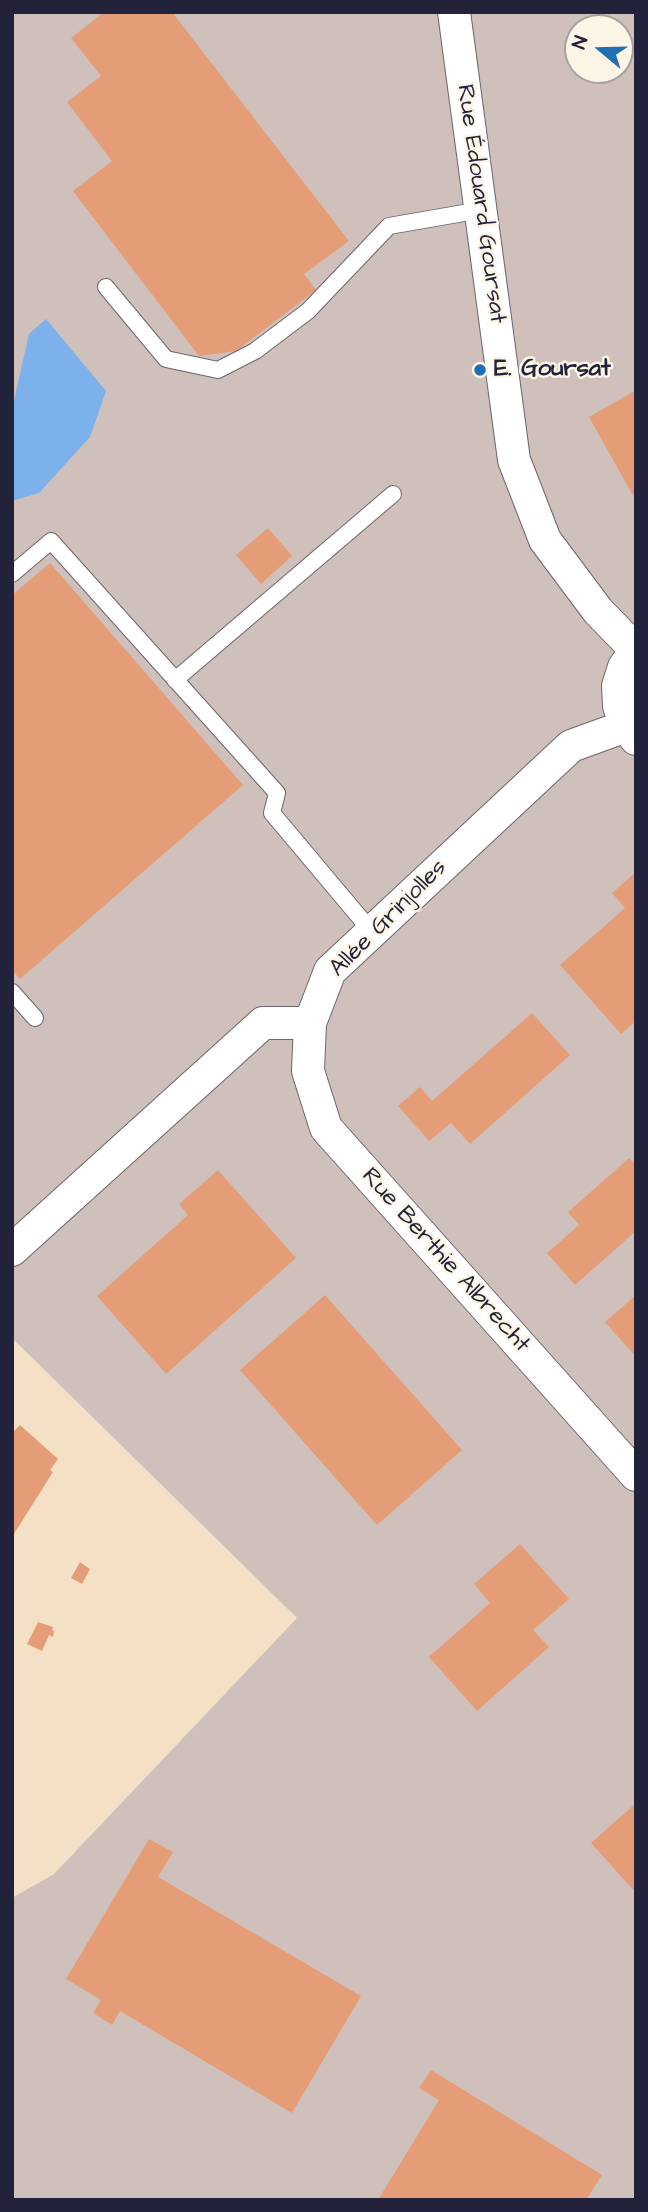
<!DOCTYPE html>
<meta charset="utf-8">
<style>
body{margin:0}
#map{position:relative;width:648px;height:2212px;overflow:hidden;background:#f4e1c5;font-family:"Architects Daughter",sans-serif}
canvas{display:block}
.frame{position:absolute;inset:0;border:14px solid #22223b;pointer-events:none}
.north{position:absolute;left:564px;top:14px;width:70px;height:70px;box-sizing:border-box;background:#fcf5e5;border:2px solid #a5a1a1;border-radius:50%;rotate:289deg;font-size:19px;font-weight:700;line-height:28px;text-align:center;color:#22223b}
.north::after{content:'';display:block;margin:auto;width:24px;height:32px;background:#1f6fb2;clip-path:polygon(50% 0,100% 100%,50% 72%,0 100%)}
</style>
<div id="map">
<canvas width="648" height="2212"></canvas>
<div class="frame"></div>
<div class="north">N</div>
</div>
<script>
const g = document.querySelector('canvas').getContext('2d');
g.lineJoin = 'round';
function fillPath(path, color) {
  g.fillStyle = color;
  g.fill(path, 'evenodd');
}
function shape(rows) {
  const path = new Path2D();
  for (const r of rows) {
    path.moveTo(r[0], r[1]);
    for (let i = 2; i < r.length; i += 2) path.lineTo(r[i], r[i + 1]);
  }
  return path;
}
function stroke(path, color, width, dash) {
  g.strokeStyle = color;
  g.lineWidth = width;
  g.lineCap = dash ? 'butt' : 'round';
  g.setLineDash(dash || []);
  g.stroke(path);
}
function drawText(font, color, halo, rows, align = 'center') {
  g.font = font + ' "Architects Daughter",sans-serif';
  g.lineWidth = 5;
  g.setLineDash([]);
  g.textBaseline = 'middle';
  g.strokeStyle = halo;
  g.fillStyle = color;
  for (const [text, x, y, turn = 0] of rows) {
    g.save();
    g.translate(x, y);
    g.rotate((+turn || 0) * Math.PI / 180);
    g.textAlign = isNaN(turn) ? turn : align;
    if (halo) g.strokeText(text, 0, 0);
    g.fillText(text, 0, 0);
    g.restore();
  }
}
fillPath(shape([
 [12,12,636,12,636,2200,12,2200,12,1898,54,1874,297,1618,12,1338],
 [578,28,620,28,620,70,578,70]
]), '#d0c0bc');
fillPath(shape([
 [46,319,106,391,90,437,39,493,12,501,12,409,29,334]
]), '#7db1eb');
fillPath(shape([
 [104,12,172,12,349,241,304,274,316,290,236,351,199,356,73,191,112,161,67,102,101,76,71,38],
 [636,390,636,501,589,417],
 [268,528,292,556,261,584,236,555],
 [50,563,243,785,20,979,12,970,12,595],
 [636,872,636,1021,621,1034,560,965,625,908,612,893],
 [532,1013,570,1055,470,1144,451,1123,429,1141,398,1106,420,1087,432,1101],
 [629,1158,636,1165,636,1231,575,1285,547,1253,579,1225,568,1212],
 [218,1170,296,1258,166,1374,97,1296,188,1215,179,1204],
 [325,1295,462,1450,377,1525,240,1370],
 [636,1295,636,1357,605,1322],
 [20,1425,58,1459,50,1470,53,1472,12,1537,12,1433],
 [520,1544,569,1599,533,1630,549,1647,477,1711,429,1657,490,1603,474,1584],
 [80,1562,90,1569,82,1584,71,1578],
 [38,1622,53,1627,52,1630,54,1631,53,1637,49,1635,42,1651,27,1644],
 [636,1803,636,1893,591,1843],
 [149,1839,173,1852,158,1877,361,1996,292,2113,120,2011,112,2025,93,2013,101,2000,66,1979],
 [431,2070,602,2175,586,2200,378,2200,439,2100,419,2088]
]), '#e59d78');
const lane = shape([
 [106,287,166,359,218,370,255,351,308,311,389,226,481,210],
 [12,574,51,541,277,793,272,813,372,932],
 [175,680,393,494],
 [12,992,35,1018]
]);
const street = shape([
 [454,12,514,460,545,540,598,611,636,650],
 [636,650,624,667,618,686,619,706,626,726,636,739],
 [626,726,571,746,330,971,310,1023,308,1071,326,1128,636,1475],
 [12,1250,263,1023,310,1023]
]);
stroke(lane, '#6c656b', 18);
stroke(street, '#6c656b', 34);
stroke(lane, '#fff', 16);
stroke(street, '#fff', 32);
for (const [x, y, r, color] of [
 [480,370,7,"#1f6fb2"]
]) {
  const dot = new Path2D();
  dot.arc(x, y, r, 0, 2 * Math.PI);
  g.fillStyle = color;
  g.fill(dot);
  stroke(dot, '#fcf5e5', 2.5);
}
drawText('24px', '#22223b', '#fcf5e5', [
 ["Rue Édouard Goursat",480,204,82],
 ["Allée Grinjolles",389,919,-45],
 ["Rue Berthie Albrecht",445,1261,48]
]);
drawText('bold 24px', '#22223b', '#fcf5e5', [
 ["E. Goursat",494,370]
], 'left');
</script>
